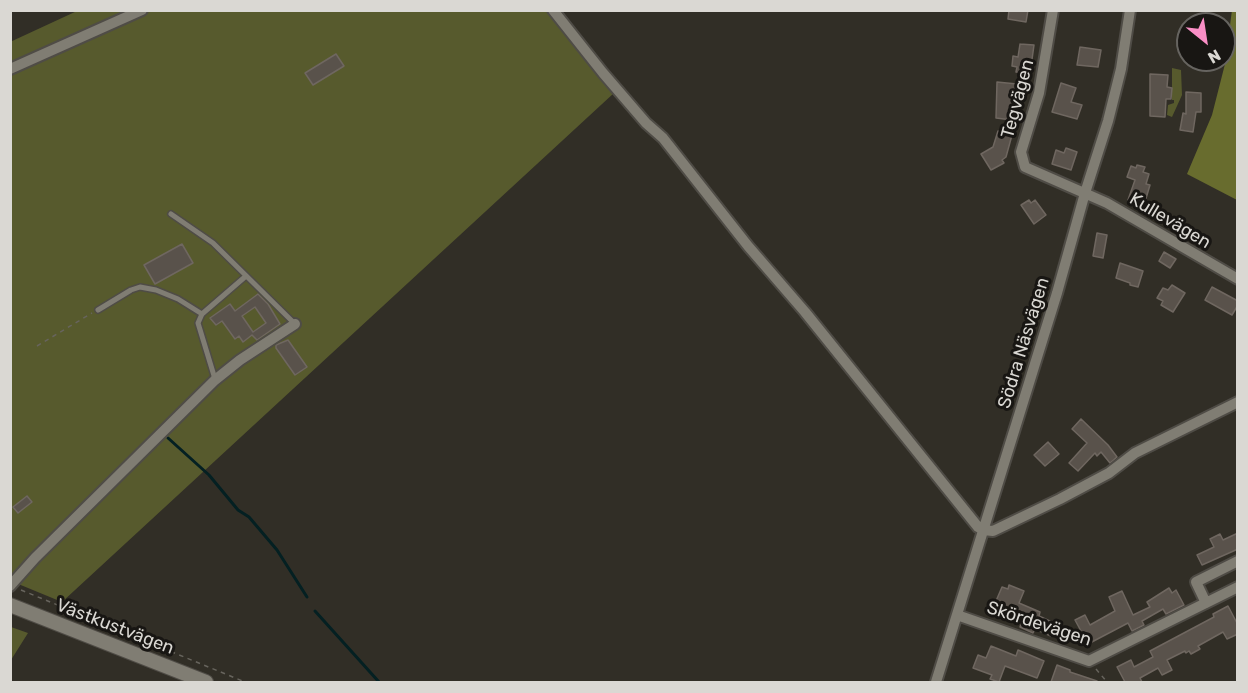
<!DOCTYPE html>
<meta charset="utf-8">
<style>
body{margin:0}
#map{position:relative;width:1248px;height:693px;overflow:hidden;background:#312e26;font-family:Rubik,sans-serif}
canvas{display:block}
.frame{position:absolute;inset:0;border:12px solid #dad8d3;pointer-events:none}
.north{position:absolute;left:1176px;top:12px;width:60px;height:60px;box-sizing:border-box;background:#181613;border:2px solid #666460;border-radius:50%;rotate:150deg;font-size:16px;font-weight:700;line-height:24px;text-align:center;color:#dad8d3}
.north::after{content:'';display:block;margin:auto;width:21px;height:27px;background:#fa8fc6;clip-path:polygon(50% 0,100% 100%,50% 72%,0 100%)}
</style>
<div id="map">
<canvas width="1248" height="693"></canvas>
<div class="frame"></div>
<div class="north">N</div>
</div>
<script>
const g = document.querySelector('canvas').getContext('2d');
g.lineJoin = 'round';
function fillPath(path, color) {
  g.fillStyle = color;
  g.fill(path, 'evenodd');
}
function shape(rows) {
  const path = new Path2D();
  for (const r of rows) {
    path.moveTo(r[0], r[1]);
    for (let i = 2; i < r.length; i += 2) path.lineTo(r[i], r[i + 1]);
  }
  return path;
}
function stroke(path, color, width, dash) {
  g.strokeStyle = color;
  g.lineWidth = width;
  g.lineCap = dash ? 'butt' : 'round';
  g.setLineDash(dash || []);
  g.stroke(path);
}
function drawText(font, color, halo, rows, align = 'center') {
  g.font = font + ' Rubik,sans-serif';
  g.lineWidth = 6;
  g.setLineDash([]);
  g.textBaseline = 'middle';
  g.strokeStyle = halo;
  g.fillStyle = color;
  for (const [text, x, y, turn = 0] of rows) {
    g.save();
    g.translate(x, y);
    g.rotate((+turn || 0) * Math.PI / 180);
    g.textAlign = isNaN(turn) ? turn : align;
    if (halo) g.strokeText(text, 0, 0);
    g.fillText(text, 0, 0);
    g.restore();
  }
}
fillPath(shape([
 [77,11,549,11,614,93,62,602,11,581,10,42],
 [1172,68,1181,70,1182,95,1172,117,1167,115,1168,105,1174,103,1174,100,1172,100],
 [11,627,28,633,11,660,10,627]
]), '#575a2d');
fillPath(shape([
 [1232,10,1238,11,1237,200,1187,174,1212,115,1225,64]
]), '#686c2e');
stroke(shape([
 [168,438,209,475,238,510,249,517,277,550,307,597],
 [315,611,379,682]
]), '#042022', 3);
const building = shape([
 [1009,10,1028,10,1026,22,1008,19,1009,10],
 [1020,44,1034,45,1030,74,1016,72,1017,67,1012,66,1013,56,1018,57,1020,44],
 [1080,47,1101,50,1098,67,1077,65,1080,47],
 [336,54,344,66,313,85,305,73,336,54],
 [1150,74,1168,75,1167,87,1172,88,1171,99,1166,99,1165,117,1150,116,1150,74],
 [997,82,1017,84,1012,120,996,118,997,82],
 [1061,83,1076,88,1071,102,1082,105,1077,119,1052,112,1061,83],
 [1186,92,1201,93,1201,112,1196,112,1193,132,1180,130,1183,113,1186,114,1186,92],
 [998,131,1012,135,1006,157,1002,160,1004,163,991,170,981,154,993,147,998,131],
 [1066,148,1077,152,1071,170,1052,164,1056,150,1064,153,1066,148],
 [1137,165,1145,167,1143,172,1149,174,1146,184,1150,185,1144,205,1128,200,1135,180,1127,177,1131,166,1136,168,1137,165],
 [1029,200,1031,203,1035,200,1046,215,1034,224,1021,205,1029,200],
 [1097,233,1107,235,1103,258,1093,256,1097,233],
 [182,244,193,263,155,284,144,265,182,244],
 [1164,252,1176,259,1170,268,1159,261,1164,252],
 [1120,263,1143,271,1138,287,1130,285,1130,283,1116,278,1120,263],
 [1172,285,1185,293,1173,312,1161,305,1163,301,1157,298,1163,288,1168,290,1172,285],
 [1212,287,1238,301,1238,305,1232,315,1205,300,1212,287],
 [258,294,268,304,280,324,257,340,252,335,243,342,239,336,235,339,222,321,216,325,210,318,230,304,235,311,258,294],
 [255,307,266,323,253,332,242,316,255,307],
 [288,340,307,367,295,375,276,348,276,345,288,340],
 [1081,419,1108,445,1117,457,1110,463,1101,452,1097,456,1095,453,1078,471,1069,463,1087,443,1072,429,1081,419],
 [1048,442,1059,454,1045,466,1034,455,1048,442],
 [27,496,32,502,18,513,13,507,27,496],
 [1238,533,1238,549,1202,565,1197,555,1214,547,1210,539,1220,534,1223,540,1238,533],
 [1009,585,1024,591,1019,603,1040,612,1039,616,1056,624,1051,636,1035,629,1033,633,1020,627,1021,624,998,615,1003,604,996,601,1002,587,1008,589,1009,585],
 [1169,588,1172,593,1176,590,1184,605,1166,614,1163,609,1142,621,1144,625,1132,631,1128,623,1088,644,1075,620,1085,615,1090,625,1115,611,1109,597,1122,591,1133,615,1150,607,1147,602,1169,588],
 [1228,606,1238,625,1238,634,1227,639,1223,632,1198,646,1200,649,1191,654,1189,651,1186,653,1185,651,1167,660,1172,670,1162,675,1158,668,1140,678,1142,682,1125,682,1117,667,1131,660,1134,667,1153,657,1150,651,1214,617,1213,614,1228,606],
 [991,646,1016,656,1018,650,1044,661,1037,678,1005,666,999,682,990,679,992,675,973,668,978,655,986,658,991,646],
 [1057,665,1070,670,1070,672,1097,681,1097,682,1051,682,1057,665]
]);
fillPath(building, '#59524b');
stroke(building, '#6f6760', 1.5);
const lane = shape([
 [171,214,213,243,295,324],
 [98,310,131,290,140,287,156,290,178,299,202,314],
 [215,379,198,323,202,314,246,276]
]);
const street = shape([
 [553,10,603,73,646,123,663,138,748,246,805,312,978,527,983,530,993,531,1060,499,1109,473,1135,453,1238,402],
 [1053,10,1039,93,1021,152,1025,167,1107,203,1238,279],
 [10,69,142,10],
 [10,586,35,558,215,380,240,360,295,324],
 [1206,603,1196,582,1238,561],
 [957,615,1089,661,1238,587],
 [936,682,1057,293,1085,193,1108,121,1121,69,1130,10]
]);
const secondary = shape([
 [10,605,206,682]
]);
stroke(lane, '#4f4c46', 8);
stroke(street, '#4f4c46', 14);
stroke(secondary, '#4f4c46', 16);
stroke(shape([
 [37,346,92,313],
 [21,590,245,682],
 [1096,669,1107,682]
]), '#67645d', 1.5, [4.5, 4.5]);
stroke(lane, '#807d73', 5);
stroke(street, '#807d73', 10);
stroke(secondary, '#807d73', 14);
drawText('18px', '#dad8d3', '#181613', [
 ["Tegvägen",1018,99,-75],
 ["Kullevägen",1170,221,31],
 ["Södra Näsvägen",1024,343,-73],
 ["Skördevägen",1039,624,18],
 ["Västkustvägen",115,627,21]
]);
</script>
